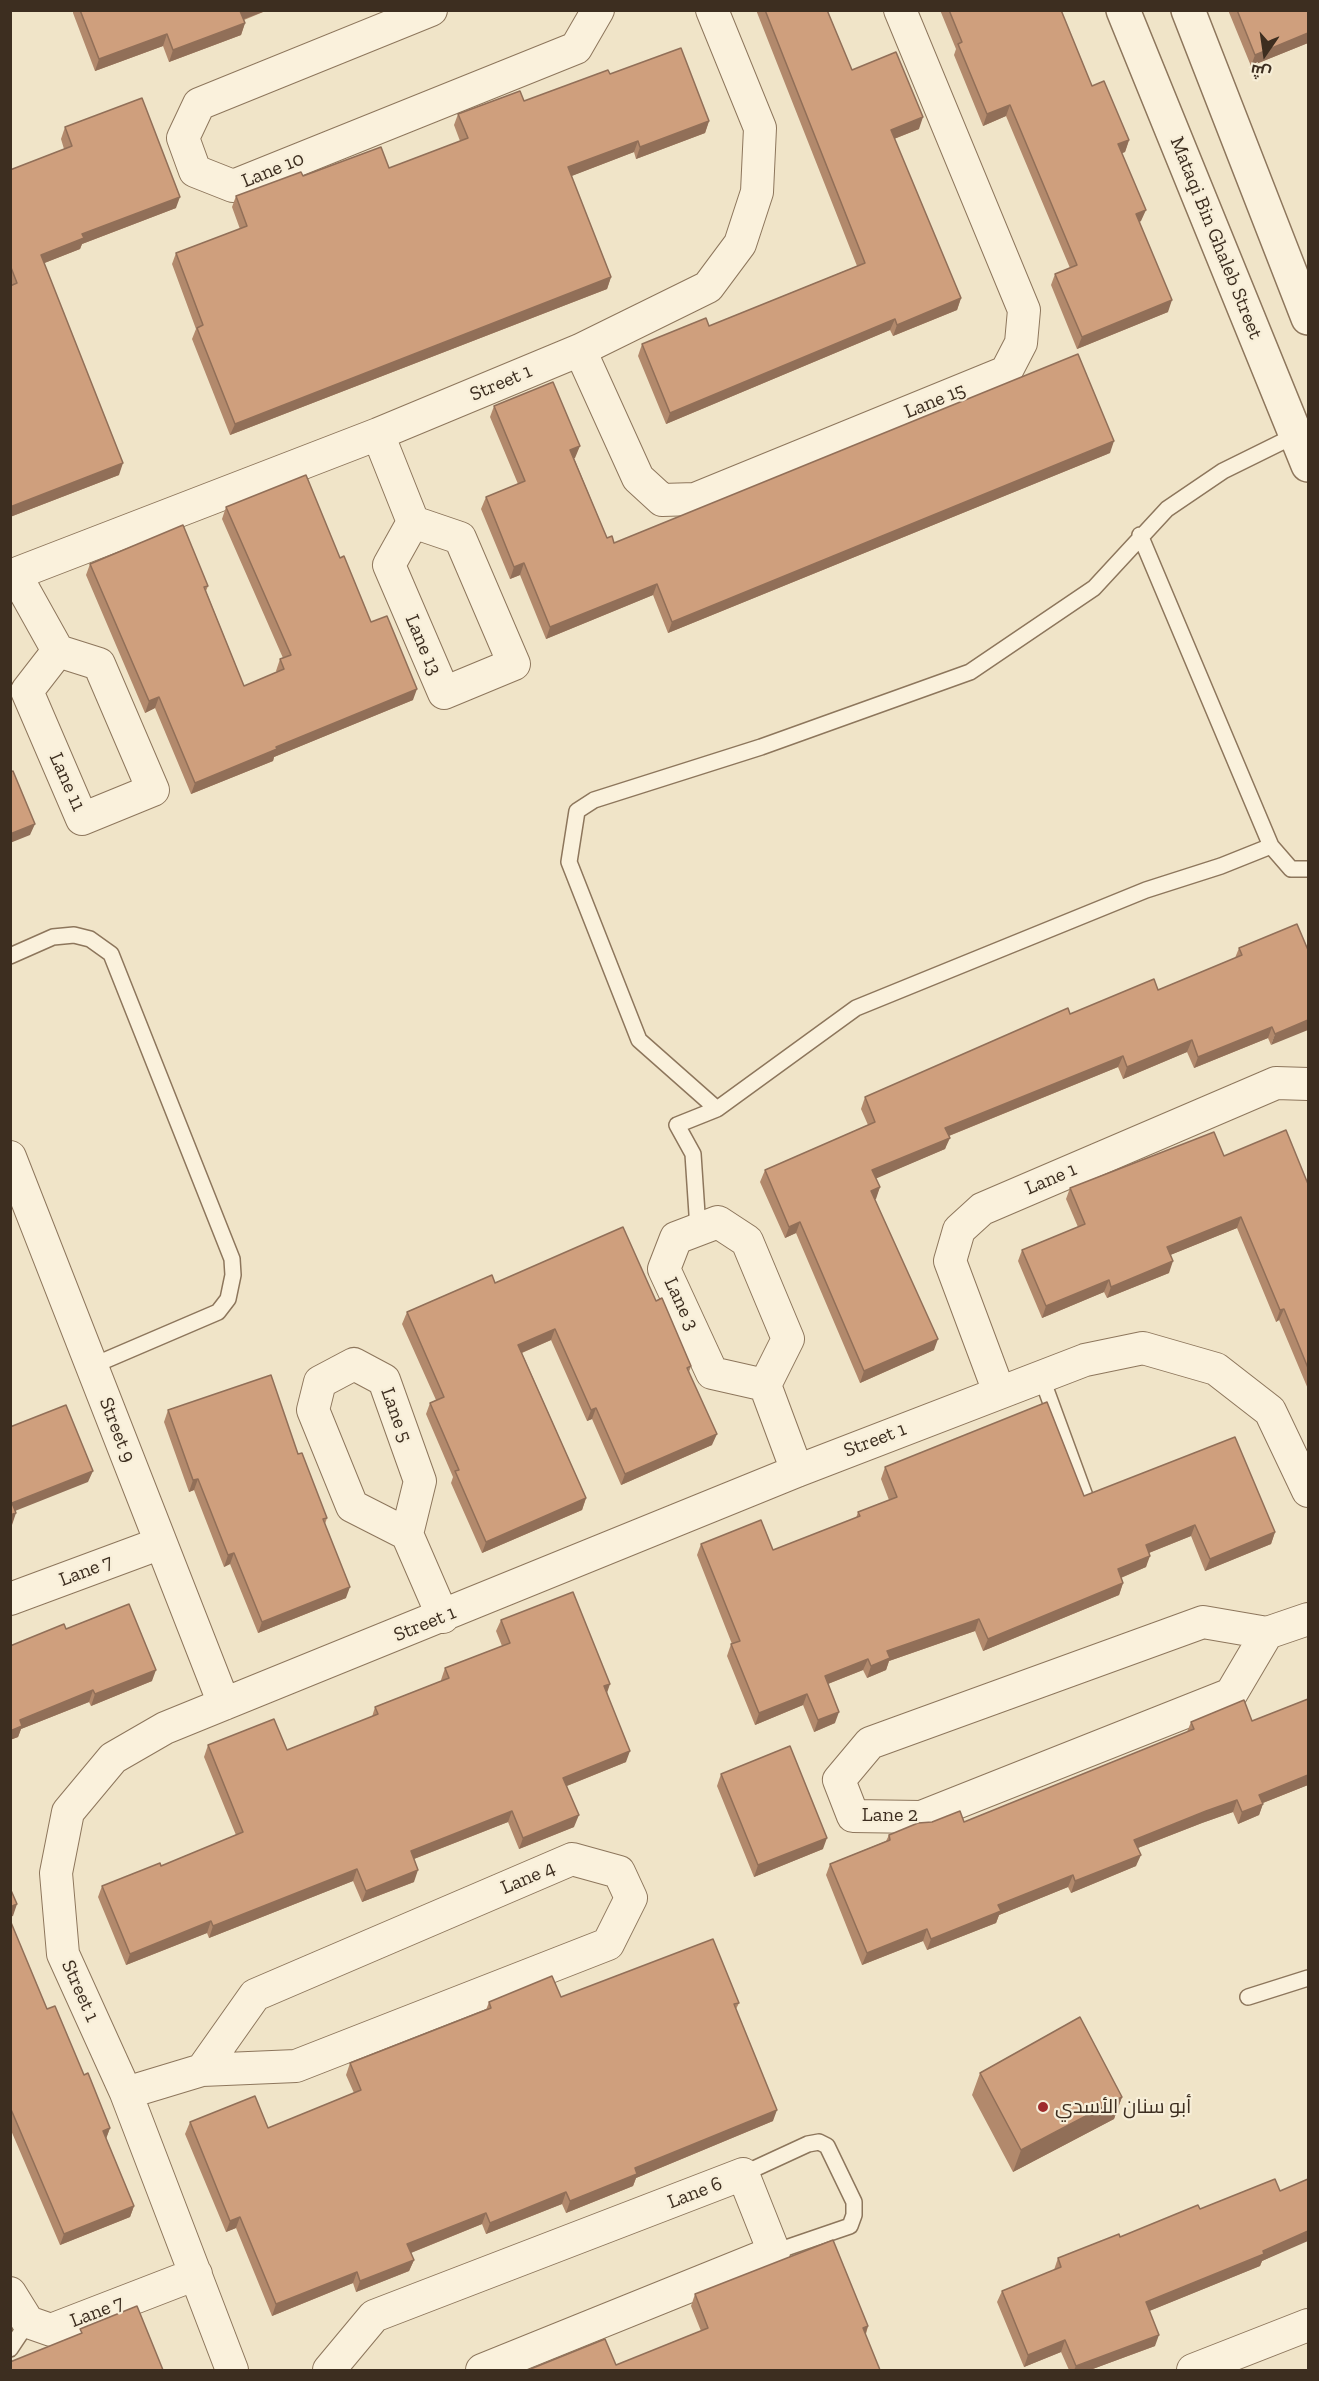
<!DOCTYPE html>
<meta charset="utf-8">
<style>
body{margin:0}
#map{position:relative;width:1319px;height:2381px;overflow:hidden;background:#f0e4c8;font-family:"Zilla Slab",Cairo,serif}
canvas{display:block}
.frame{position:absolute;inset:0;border:12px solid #3d2e20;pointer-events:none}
.north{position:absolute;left:1235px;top:24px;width:60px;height:60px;-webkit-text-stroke:4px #f7eed8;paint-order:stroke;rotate:193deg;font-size:16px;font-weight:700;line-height:24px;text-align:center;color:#3d2e20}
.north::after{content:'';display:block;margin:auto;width:21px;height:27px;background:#3d2e20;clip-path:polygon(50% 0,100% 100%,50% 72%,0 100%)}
</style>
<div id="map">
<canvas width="1319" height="2381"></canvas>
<div class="frame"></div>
<div class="north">ش</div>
</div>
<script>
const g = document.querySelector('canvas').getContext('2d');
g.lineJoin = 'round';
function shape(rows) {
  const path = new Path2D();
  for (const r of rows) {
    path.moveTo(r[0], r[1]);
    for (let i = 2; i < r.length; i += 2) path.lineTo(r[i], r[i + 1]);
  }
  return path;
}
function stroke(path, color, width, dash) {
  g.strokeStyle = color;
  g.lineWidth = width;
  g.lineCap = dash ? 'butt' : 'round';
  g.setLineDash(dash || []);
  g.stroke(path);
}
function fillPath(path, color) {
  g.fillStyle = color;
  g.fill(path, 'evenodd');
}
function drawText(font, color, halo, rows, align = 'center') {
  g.font = font + ' "Zilla Slab",Cairo,serif';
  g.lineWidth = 4.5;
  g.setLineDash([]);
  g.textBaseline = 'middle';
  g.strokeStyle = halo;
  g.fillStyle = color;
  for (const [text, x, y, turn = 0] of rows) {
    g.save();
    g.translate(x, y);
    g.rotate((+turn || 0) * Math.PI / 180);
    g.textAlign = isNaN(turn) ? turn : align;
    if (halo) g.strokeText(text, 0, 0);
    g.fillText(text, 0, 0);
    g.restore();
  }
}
const service = shape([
 [1140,535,1271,846,1291,869,1308,869],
 [10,956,53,937,74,935,90,939,111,954,232,1259,233,1275,228,1299,218,1312,92,1366],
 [717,1109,856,1008,1146,890,1221,866,1271,846],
 [698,1229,693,1154,677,1125,717,1109,639,1040,569,862,577,811,594,800,761,747,970,672,1094,588,1167,509,1223,471,1296,435],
 [1041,1376,1085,1496],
 [1248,1997,1308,1978],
 [743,2174,808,2144,819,2142,827,2146,854,2202,854,2215,850,2226,774,2252],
 [10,2349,28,2322]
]);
const minor = shape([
 [431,10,199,104,183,138,195,171,233,186,576,48,598,10],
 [580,350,638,478,662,500,695,499,1006,372,1021,343,1024,310,900,10],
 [378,434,413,522],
 [413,522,460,538,514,664,444,693,389,565,413,522],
 [15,574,58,651,99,664,153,790,82,819,27,691,58,651],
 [10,576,378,434,580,350,708,287,740,244,757,192,760,128,712,10],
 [10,1157,224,1704],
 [765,1385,712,1373,664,1269,676,1238,718,1222,747,1241,788,1339,765,1385,797,1471],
 [999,1392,950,1261,959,1230,982,1209,1276,1083,1308,1084],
 [407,1534,352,1506,313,1410,320,1382,354,1364,384,1380,420,1481,407,1534,443,1617],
 [10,1599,161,1543],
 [1267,1633,1231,1694,921,1817,853,1816,839,1780,870,1743,1203,1622,1267,1633,1308,1619],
 [126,2093,202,2070,255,1995,572,1859,619,1872,631,1898,608,1944,296,2066,202,2070],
 [10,2293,28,2322,51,2330,196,2274],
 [232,2370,126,2093,63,1954,56,1873,68,1812,113,1758,165,1728,224,1704,797,1471,1085,1360,1143,1348,1216,1369,1270,1411,1308,1491],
 [329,2370,374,2316,743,2174,774,2252,482,2370],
 [1193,2370,1308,2325]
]);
const tertiary = shape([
 [1123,10,1308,465],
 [1188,10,1308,318]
]);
stroke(service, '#8d765c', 18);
stroke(minor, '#8d765c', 34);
stroke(tertiary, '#8d765c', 36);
stroke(service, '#faf1dc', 15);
stroke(minor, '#faf1dc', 32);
stroke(tertiary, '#faf1dc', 33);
fillPath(shape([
 [73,10,268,10,244,20,245,23,241,35,169,62,163,46,95,71,73,13],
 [756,10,827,10,852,70,919,129,894,139,961,298,957,310,893,336,890,330,666,424,638,356,642,344,709,326,857,266],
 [940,10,1061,10,1092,86,1129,140,1125,152,1122,153,1141,221,1139,222,1168,312,1077,349,1051,285,1055,274,1070,268,1006,116,983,126,954,55,956,49],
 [1228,10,1308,10,1308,43,1251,66],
 [610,74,709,121,705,133,636,159,634,152,571,176,611,277,607,289,230,435,192,339,196,329,172,264,176,253,240,229,232,207,236,196,303,176,389,168,460,141,454,125,458,114,524,101],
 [65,127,176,208,82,244,80,249,44,263,119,475,10,517,10,170,64,149,61,139],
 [494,406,575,458,574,458,607,538,614,543,1110,453,668,633,653,595,546,639,520,575,510,579,481,509,486,497,518,484,490,417],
 [226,507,340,558,371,622,413,700,274,757,273,761,191,794,155,708,145,713,86,575,90,564,208,586,206,591,244,686,277,672,276,671,280,659,283,658,222,519],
 [1239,948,1308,950,1271,1045,1268,1038,1194,1068,1187,1052,1123,1079,1118,1067,949,1136,945,1149,876,1178,880,1187,875,1199,934,1350,860,1383,796,1233,785,1238,760,1182,765,1170,868,1125,861,1109,865,1097,1070,1014,1158,990,1235,958],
 [1224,1156,1308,1184,1308,1389,1279,1320,1276,1322,1237,1228,1170,1255,1169,1273,1107,1298,1104,1292,1042,1318,1018,1261,1022,1250,1078,1227,1066,1199,1070,1188],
 [495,1283,656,1301,691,1366,689,1372,712,1445,621,1485,592,1419,587,1421,551,1340,522,1353,586,1498,582,1510,482,1553,451,1483,453,1477,426,1414,430,1403,436,1400,402,1324,407,1312],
 [168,1410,298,1454,327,1518,325,1524,346,1598,258,1633,230,1564,224,1567,194,1490,189,1492,164,1422],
 [885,1467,1084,1496,1275,1532,1271,1544,1205,1571,1191,1536,1149,1553,1146,1567,1121,1578,1123,1583,1119,1595,983,1651,975,1631,889,1661,886,1670,867,1678,863,1670,828,1684,835,1723,814,1732,803,1705,755,1725,727,1656,731,1644,732,1644,697,1555,701,1544,773,1550,856,1518,858,1512,889,1500,881,1479],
 [501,1620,607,1692,626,1762,567,1786,574,1827,519,1849,508,1822,414,1859,414,1882,362,1902,353,1881,209,1938,207,1933,126,1965,98,1897,102,1886,161,1866,236,1835,204,1757,208,1745,287,1750,372,1717,375,1707,441,1681,441,1680,445,1668,502,1646,496,1631],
 [66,1629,152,1681,91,1706,89,1702,21,1729,18,1737,10,1740,10,1646],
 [1308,1699,1308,1785,1263,1803,1259,1815,1238,1824,1233,1812,1202,1823,1138,1848,1136,1866,1071,1893,1068,1887,999,1915,996,1923,927,1950,923,1941,862,1965,826,1875,830,1864,886,1841,889,1835,964,1822,1187,1732,1191,1722,1252,1721],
 [721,1774,823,1849,754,1877,717,1786],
 [10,1920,47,2009,84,2075,110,2128,106,2138,134,2206,130,2217,60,2245,10,2128],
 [561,1997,739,2003,736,2009,773,2121,636,2178,633,2186,566,2213,562,2204,486,2234,482,2224,411,2253,414,2260,409,2271,356,2292,353,2283,272,2316,236,2228,226,2232,185,2134,190,2122,268,2128,354,2093,346,2075,350,2063,486,2010,489,2002],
 [980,2073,1122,2097,1114,2119,1013,2172,972,2095],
 [1200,2209,1294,2246,1262,2261,1260,2266,1149,2311,1155,2346,1090,2370,1069,2370,1061,2352,1024,2367,997,2302,1002,2291,1054,2270,1058,2258],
 [695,2294,868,2326,866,2334,616,2365,701,2331,691,2306]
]), '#b2896c');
fillPath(shape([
 [241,10,268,10,236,22],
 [245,23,241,35,169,62,173,50],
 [1308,33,1308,43,1251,66,1255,55],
 [167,34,163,46,95,71,99,59],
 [1010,105,1006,116,983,126,987,114],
 [923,117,919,129,886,142,891,130],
 [709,121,705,133,636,159,640,147],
 [1129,140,1125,152,1114,156,1118,144],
 [638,141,634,152,564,179,568,167],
 [180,197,176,208,82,244,80,249,37,266,41,255,82,234],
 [1146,210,1141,221,1132,225,1136,214],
 [611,277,607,289,230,435,235,424],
 [961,298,957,310,893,336,897,325],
 [1172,300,1168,312,1077,349,1082,337],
 [895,319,890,330,666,424,670,413],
 [1114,441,1110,453,668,633,672,622],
 [580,446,575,458,566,462,570,450],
 [123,463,119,475,10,517,10,507],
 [524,563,520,575,510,579,514,567],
 [657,584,653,595,546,639,550,627],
 [417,689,413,700,274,757,273,761,191,794,195,783,276,747],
 [159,697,155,708,145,713,149,701],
 [35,824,30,835,10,843,10,834],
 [1308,1020,1308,1030,1271,1045,1275,1034],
 [1272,1027,1268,1038,1194,1068,1198,1057],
 [1192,1040,1187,1052,1123,1079,1127,1067],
 [1123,1056,1118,1067,941,1139,945,1128],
 [950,1138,945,1149,868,1182,872,1170],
 [880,1187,876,1199,867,1202,871,1191],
 [1241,1217,1237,1228,1163,1258,1167,1247],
 [800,1222,796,1233,785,1238,789,1227],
 [1173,1261,1169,1273,1107,1298,1111,1287],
 [1109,1280,1104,1292,1042,1318,1046,1306],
 [1284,1309,1279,1320,1276,1322,1280,1310],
 [555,1329,551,1340,514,1356,518,1345],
 [938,1339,934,1350,860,1383,864,1371],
 [596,1408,592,1419,587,1421,591,1410],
 [717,1434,712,1445,621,1485,625,1474],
 [93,1471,88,1482,10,1513,12,1503],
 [198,1479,194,1490,189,1492,193,1480],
 [586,1498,582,1510,482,1553,486,1542],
 [16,1513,12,1525,10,1525,10,1515],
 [1195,1525,1191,1536,1141,1556,1146,1545],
 [1275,1532,1271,1544,1205,1571,1210,1559],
 [234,1553,230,1564,224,1567,228,1555],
 [1150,1556,1146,1567,1113,1581,1118,1569],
 [1123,1583,1119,1595,983,1651,988,1639],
 [350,1587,346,1598,258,1633,262,1622],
 [979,1619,975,1631,889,1661,886,1670,867,1678,871,1666,887,1651],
 [868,1659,863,1670,820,1687,825,1676],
 [156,1670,152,1681,91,1706,95,1694],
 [610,1684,606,1696,604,1686],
 [93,1690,89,1702,21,1729,18,1737,10,1740,10,1731,20,1720],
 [807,1694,803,1705,755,1725,759,1713],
 [839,1712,835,1723,814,1732,818,1720],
 [630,1751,626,1762,559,1789,563,1778],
 [1308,1775,1308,1785,1255,1806,1259,1795],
 [1237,1800,1233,1812,1202,1823,1130,1851,1134,1840,1206,1811],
 [1263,1804,1259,1815,1238,1824,1242,1812],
 [512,1811,508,1822,406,1862,411,1851],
 [579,1815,574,1827,519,1849,523,1838],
 [827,1838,823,1849,754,1877,758,1865],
 [1141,1855,1136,1866,1071,1893,1075,1881],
 [357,1869,353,1881,209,1938,213,1926],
 [418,1870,414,1882,362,1902,366,1891],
 [1073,1875,1068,1887,999,1915,996,1923,927,1950,931,1939,998,1905],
 [17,1904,13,1916,10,1917,10,1907],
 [211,1921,207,1933,126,1965,130,1954],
 [927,1929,923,1941,862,1965,867,1953],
 [1122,2097,1114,2119,1013,2172,1021,2150],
 [777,2110,773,2121,636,2178,633,2186,566,2213,570,2201,635,2168],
 [110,2128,106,2139,103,2131],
 [566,2192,562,2204,486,2234,490,2223],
 [134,2206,130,2217,60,2245,64,2234],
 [486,2213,482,2224,403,2256,407,2244],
 [240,2217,236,2228,226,2232,230,2221],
 [1308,2231,1308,2241,1262,2261,1260,2266,1142,2314,1146,2302],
 [414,2260,409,2271,356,2292,360,2281],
 [357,2272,353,2283,272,2316,276,2304],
 [868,2326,864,2338,863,2328],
 [1159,2335,1155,2346,1090,2370,1074,2370,1076,2366],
 [1065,2340,1061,2352,1024,2367,1028,2355]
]), '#916f58');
const building = shape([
 [80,10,241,10,240,11,245,23,173,50,167,34,99,59,80,10],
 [765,10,827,10,852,70,896,52,923,117,891,130,961,298,897,325,895,319,670,413,642,344,706,318,709,326,865,263,765,10],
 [949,10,1061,10,1092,86,1104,81,1129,140,1118,144,1146,210,1136,214,1172,300,1082,337,1055,274,1077,265,1010,105,987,114,958,44,962,42,949,10],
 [1237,10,1308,10,1308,33,1255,55,1237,10],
 [681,48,709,121,640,147,638,141,568,167,611,277,235,424,197,328,203,325,176,253,247,226,236,196,301,172,303,176,381,147,389,168,468,138,458,114,520,91,524,101,608,70,610,74,681,48],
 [142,98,180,197,82,234,84,238,41,255,123,463,10,507,10,286,17,283,10,265,10,170,72,146,65,127,142,98],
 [1078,354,1114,441,672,622,657,584,550,627,524,563,514,567,486,497,525,481,494,406,553,382,580,446,570,450,607,538,612,536,614,543,1078,354],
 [306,475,340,558,344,556,371,622,387,616,417,689,276,747,277,749,195,783,159,697,149,701,90,564,183,525,208,586,204,587,244,686,284,669,280,659,291,655,226,507,306,475],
 [13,771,35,824,10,834,10,772,13,771],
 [1297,924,1308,950,1308,1020,1275,1034,1272,1027,1198,1057,1192,1040,1127,1067,1123,1056,945,1128,950,1138,872,1170,880,1187,871,1191,938,1339,864,1371,800,1222,789,1227,765,1170,875,1122,865,1097,1068,1008,1070,1014,1154,979,1158,990,1242,955,1239,948,1297,924],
 [1286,1130,1308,1184,1308,1368,1284,1309,1280,1310,1241,1217,1167,1247,1173,1261,1111,1287,1109,1280,1046,1306,1022,1250,1085,1224,1070,1188,1214,1132,1224,1156,1286,1130],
 [623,1227,656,1301,662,1298,691,1366,687,1368,717,1434,625,1474,596,1408,591,1410,555,1329,518,1345,586,1498,486,1542,455,1471,459,1470,430,1403,444,1397,407,1312,492,1275,495,1283,623,1227],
 [271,1375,298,1454,302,1453,327,1518,323,1519,350,1587,262,1622,234,1553,228,1555,198,1479,193,1480,168,1410,271,1375],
 [1047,1402,1084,1496,1235,1437,1275,1532,1210,1559,1195,1525,1146,1545,1150,1556,1118,1569,1123,1583,988,1639,979,1619,887,1651,890,1658,871,1666,868,1659,825,1676,839,1712,818,1720,807,1694,759,1713,731,1644,740,1641,701,1544,761,1520,773,1550,860,1516,858,1512,897,1497,885,1467,1047,1402],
 [66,1405,93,1471,12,1503,16,1513,10,1515,10,1427,66,1405],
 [573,1592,610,1684,604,1686,630,1751,563,1778,579,1815,523,1838,512,1811,411,1851,418,1870,366,1891,357,1869,213,1926,211,1921,130,1954,102,1886,160,1863,161,1866,243,1832,208,1745,274,1719,287,1750,378,1714,375,1707,449,1678,445,1668,510,1643,501,1620,573,1592],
 [129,1604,156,1670,95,1694,93,1690,20,1720,22,1726,10,1731,10,1646,64,1624,66,1629,129,1604],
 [1308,1699,1308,1775,1259,1795,1263,1804,1242,1812,1237,1800,1206,1811,1134,1840,1141,1855,1075,1881,1073,1875,998,1905,1001,1911,931,1939,927,1929,867,1953,830,1864,890,1840,889,1835,918,1823,932,1822,960,1811,964,1822,1194,1729,1191,1722,1244,1700,1252,1721,1308,1699],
 [790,1746,827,1838,758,1865,721,1774,790,1746],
 [10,1888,17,1904,10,1907,10,1888],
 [10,1920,47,2009,55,2006,84,2075,88,2073,110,2128,103,2131,134,2206,64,2234,10,2107,10,1920],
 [713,1939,739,2003,734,2004,777,2110,635,2168,637,2174,570,2201,566,2192,490,2223,486,2213,407,2244,414,2260,360,2281,357,2272,276,2304,240,2217,230,2221,190,2122,255,2096,268,2128,361,2090,350,2063,491,2008,489,2002,552,1976,561,1997,713,1939],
 [1080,2017,1122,2097,1021,2150,980,2073,1080,2017],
 [1275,2179,1280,2191,1308,2179,1308,2231,1263,2251,1264,2254,1146,2302,1159,2335,1076,2366,1065,2340,1028,2355,1002,2291,1061,2267,1058,2258,1119,2234,1120,2237,1198,2205,1200,2209,1275,2179],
 [833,2240,868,2326,863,2328,880,2370,528,2370,605,2339,616,2365,708,2328,695,2294,833,2240],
 [137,2306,163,2370,10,2370,10,2362,82,2333,80,2329,137,2306]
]);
fillPath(building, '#cf9f7d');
stroke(building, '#916f58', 1.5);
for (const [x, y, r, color] of [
 [1043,2107,6,"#9e2a2b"]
]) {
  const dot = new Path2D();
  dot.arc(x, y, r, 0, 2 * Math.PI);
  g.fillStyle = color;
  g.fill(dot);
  stroke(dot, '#f7eed8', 2);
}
drawText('20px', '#3d2e20', '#f7eed8', [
 ["Lane 10",273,170,-22],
 ["Mataqi Bin Ghaleb Street",1216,238,68],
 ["Street 1",501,383,-23],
 ["Lane 15",935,401,-22],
 ["Lane 13",423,645,67],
 ["Lane 11",67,782,66],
 ["Lane 1",1051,1179,-23],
 ["Lane 3",681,1304,65],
 ["Lane 5",396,1415,70],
 ["Street 9",117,1430,69],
 ["Street 1",875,1440,-21],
 ["Lane 7",86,1571,-21],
 ["Street 1",425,1624,-22],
 ["Lane 2",890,1815],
 ["Lane 4",528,1878,-23],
 ["Street 1",80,1991,66],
 ["Lane 6",695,2193,-21],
 ["Lane 7",97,2312,-21]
]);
drawText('20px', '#3d2e20', '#f7eed8', [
 ["أبو سنان الأسدي",1055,2107]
], 'left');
</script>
